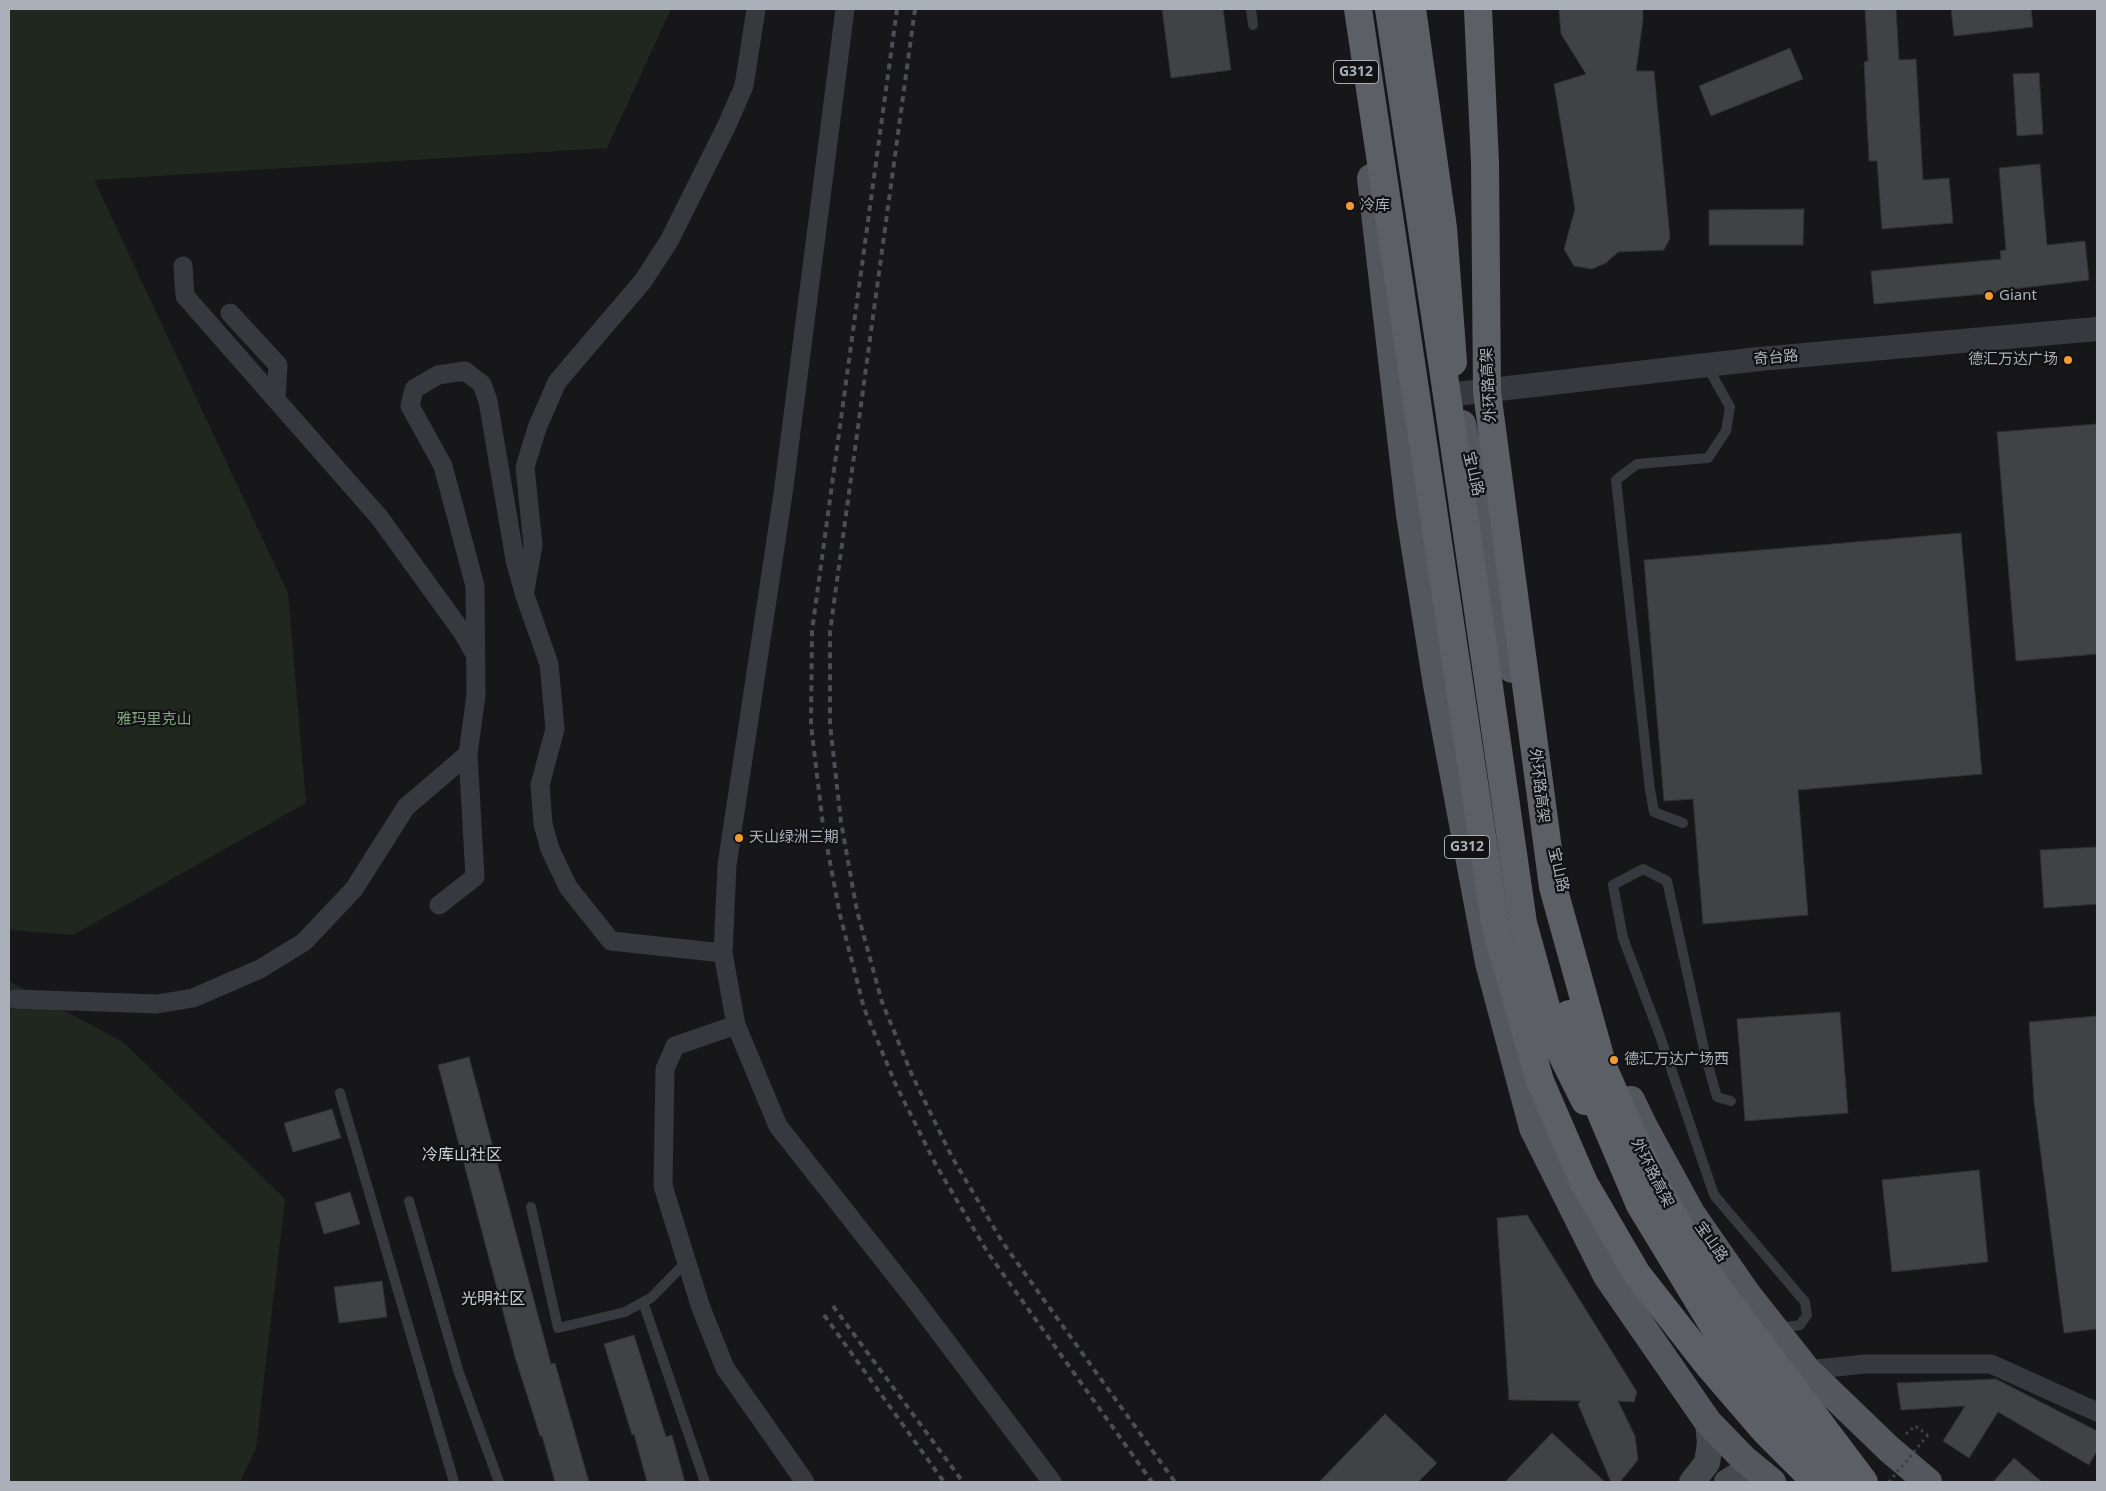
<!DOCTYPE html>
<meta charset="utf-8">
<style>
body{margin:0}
#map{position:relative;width:2106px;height:1491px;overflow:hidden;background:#171719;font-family:"Noto Sans",sans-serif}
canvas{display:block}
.frame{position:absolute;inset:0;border:10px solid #a9b0b9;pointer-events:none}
</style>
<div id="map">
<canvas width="2106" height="1491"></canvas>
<div class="frame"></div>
</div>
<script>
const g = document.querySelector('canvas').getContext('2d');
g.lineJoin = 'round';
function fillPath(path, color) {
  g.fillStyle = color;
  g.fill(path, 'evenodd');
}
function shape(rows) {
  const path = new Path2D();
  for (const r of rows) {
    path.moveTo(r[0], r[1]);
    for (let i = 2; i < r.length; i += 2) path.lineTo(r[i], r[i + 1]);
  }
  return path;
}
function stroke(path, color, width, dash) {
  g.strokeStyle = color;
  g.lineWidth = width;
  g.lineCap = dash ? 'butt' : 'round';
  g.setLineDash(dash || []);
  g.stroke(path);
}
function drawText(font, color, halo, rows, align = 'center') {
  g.font = font + ' "Noto Sans","Noto Sans SC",sans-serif';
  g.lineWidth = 4.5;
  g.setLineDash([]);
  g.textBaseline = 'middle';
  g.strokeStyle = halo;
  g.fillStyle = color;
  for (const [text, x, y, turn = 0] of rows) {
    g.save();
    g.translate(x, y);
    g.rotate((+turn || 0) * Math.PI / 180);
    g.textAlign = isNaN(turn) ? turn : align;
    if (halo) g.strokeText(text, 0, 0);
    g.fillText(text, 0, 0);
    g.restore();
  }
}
fillPath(shape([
 [9,9,671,9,607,148,94,180,288,593,306,803,73,935,9,930],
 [9,981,123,1042,285,1199,256,1448,240,1482,9,1482]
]), '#1f271f');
const building = shape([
 [1162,9,1223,9,1231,70,1171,78,1162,9],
 [1559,9,1643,9,1643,20,1636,71,1654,71,1670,238,1664,250,1618,252,1606,263,1592,269,1574,266,1564,249,1575,209,1554,84,1586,74,1561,34,1559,9],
 [1865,9,1896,9,1899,60,1916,59,1923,180,1949,178,1953,223,1882,229,1877,161,1869,161,1864,62,1868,61,1865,9],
 [1951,9,2031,9,2033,27,1954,36,1951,9],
 [1790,48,1803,79,1711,116,1699,86,1790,48],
 [2039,73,2043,134,2017,136,2013,74,2039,73],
 [2040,164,2047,245,2085,241,2089,280,1996,291,1996,293,1874,304,1871,271,2001,259,2000,251,2006,250,1999,168,2040,164],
 [1804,209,1803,245,1709,245,1709,210,1804,209],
 [2097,424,2097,654,2016,661,1997,432,2097,424],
 [1961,533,1982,774,1798,790,1808,915,1703,924,1693,799,1664,801,1644,560,1961,533],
 [2097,847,2097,904,2044,908,2040,850,2097,847],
 [1840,1012,1848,1113,1745,1121,1737,1019,1840,1012],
 [2097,1016,2097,1329,2064,1333,2034,1101,2029,1022,2097,1016],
 [469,1057,551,1364,555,1363,589,1482,555,1482,542,1436,540,1436,515,1357,438,1065,469,1057],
 [332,1109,341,1138,293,1152,284,1123,332,1109],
 [1979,1170,1988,1262,1892,1272,1882,1180,1979,1170],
 [350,1192,360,1224,324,1234,315,1203,350,1192],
 [1527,1215,1637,1392,1634,1402,1618,1401,1635,1436,1638,1460,1620,1482,1611,1482,1578,1404,1581,1401,1509,1400,1497,1218,1527,1215],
 [382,1281,387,1317,339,1323,334,1287,382,1281],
 [634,1335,666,1437,672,1435,685,1482,647,1482,634,1434,632,1435,604,1344,634,1335],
 [1996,1379,2097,1431,2097,1451,2089,1465,1998,1412,1969,1458,1943,1441,1965,1406,1901,1410,1897,1383,1996,1379],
 [1385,1414,1437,1463,1418,1482,1319,1482,1385,1414],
 [1552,1433,1605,1482,1505,1482,1552,1433],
 [2014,1458,2042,1482,1993,1482,2014,1458]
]);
fillPath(building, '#414246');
stroke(building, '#313135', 1);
stroke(shape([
 [1906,1434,1915,1426,1928,1435]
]), '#3e4145', 3, [2.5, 4]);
stroke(shape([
 [1251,9,1253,25],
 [1683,823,1654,812,1650,790,1616,480,1637,464,1708,458,1726,431,1730,407,1707,366],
 [340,1093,454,1482],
 [1731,1101,1717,1097,1706,1058,1667,881,1643,869,1613,885,1623,938,1660,1036,1714,1195,1805,1302,1807,1315,1800,1325,1786,1327,1778,1324],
 [409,1201,459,1373,499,1482],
 [531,1207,558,1328,625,1312,643,1302,651,1298,686,1262],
 [643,1302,705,1482]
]), '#38393e', 10);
stroke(shape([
 [845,9,783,494,727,865,723,953,736,1025,778,1126,912,1296,1052,1482],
 [183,266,185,296,379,517,463,633,475,654],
 [230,313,278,365,276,399],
 [525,590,533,545,525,467,537,428,557,382,643,281,669,241,727,125,744,86,756,9],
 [439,905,475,877,468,754,476,695,475,586,443,466,410,406,414,389,438,375,465,371,482,384,488,401,515,560,525,596,549,664,555,729,540,785,543,824,550,849,568,887,611,941,723,953],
 [15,999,157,1004,193,998,260,969,304,942,354,889,406,807,468,754],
 [736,1025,675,1046,665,1069,663,1186,701,1308,725,1368,805,1482],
 [1807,1370,1865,1364,1991,1364,2097,1412]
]), '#38393e', 19);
stroke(shape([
 [1456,394,1759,359,2097,329]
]), '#38393e', 24);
stroke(shape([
 [1692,1482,1707,1463,1710,1443,1708,1422],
 [1727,1482,1743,1472,1759,1472]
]), '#46494e', 26);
stroke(shape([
 [1371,178,1410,515,1437,685,1489,963,1533,1128,1607,1276,1708,1422,1744,1459,1772,1482],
 [1462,424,1484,523,1512,669],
 [1631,1100,1644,1127,1691,1213,1747,1294,1807,1370,1889,1449,1928,1482]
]), '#54575d', 28);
stroke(shape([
 [1358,9,1496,929,1540,1081,1584,1183,1637,1274,1709,1366,1765,1431,1804,1470,1819,1482],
 [1412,9,1443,228,1453,362],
 [1556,1043,1585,1101]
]), '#5c6066', 28);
stroke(shape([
 [897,9,812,631,811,725,823,825,840,915,864,1008,895,1083,936,1165,988,1253,1152,1482],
 [915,9,830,632,830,724,841,822,857,911,882,1002,912,1075,952,1157,1003,1243,1175,1482],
 [833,1306,963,1482],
 [824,1315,944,1482]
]), '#4b4e53', 4, [6, 5]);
stroke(shape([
 [1889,1482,1928,1435]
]), '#3e4145', 3, [2.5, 4]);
stroke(shape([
 [1389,9,1448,402,1523,923,1556,1043],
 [1478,9,1485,163,1487,392,1553,887,1603,1067,1653,1181,1712,1280,1864,1482],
 [1569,1014,1584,1073,1640,1205,1716,1330,1835,1482]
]), '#5c6066', 28);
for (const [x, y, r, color] of [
 [1350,206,5,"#f49a34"],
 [1989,296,5,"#f49a34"],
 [2068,360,5,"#f49a34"],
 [739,838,5,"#f49a34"],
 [1614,1060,5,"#f49a34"]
]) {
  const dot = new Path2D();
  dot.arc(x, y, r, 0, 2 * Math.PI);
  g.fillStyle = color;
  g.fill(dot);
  stroke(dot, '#121214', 2);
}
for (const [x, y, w] of [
 [1356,72,45],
 [1467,847,45]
]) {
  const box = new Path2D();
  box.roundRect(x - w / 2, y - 11.5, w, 23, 4);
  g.fillStyle = '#121214';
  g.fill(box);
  stroke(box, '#a9b0b9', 1);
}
drawText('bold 14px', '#a9b0b9', null, [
 ["G312",1356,72],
 ["G312",1467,847]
]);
drawText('15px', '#a9b0b9', '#121214', [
 ["冷库",1360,206],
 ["Giant",1999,296],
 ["德汇万达广场",2058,360,"right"],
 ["天山绿洲三期",749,838],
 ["德汇万达广场西",1624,1060]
], 'left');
drawText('15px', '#a9b0b9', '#121214', [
 ["奇台路",1776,358,-5],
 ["外环路高架",1489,385,-93],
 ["宝山路",1473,474,77],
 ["外环路高架",1539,786,83],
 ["宝山路",1558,870,77],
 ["外环路高架",1652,1173,63],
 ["宝山路",1711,1242,55]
]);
drawText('15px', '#82a480', '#121214', [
 ["雅玛里克山",154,720]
]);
drawText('16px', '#caced5', '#121214', [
 ["冷库山社区",462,1155],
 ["光明社区",493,1299]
]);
</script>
